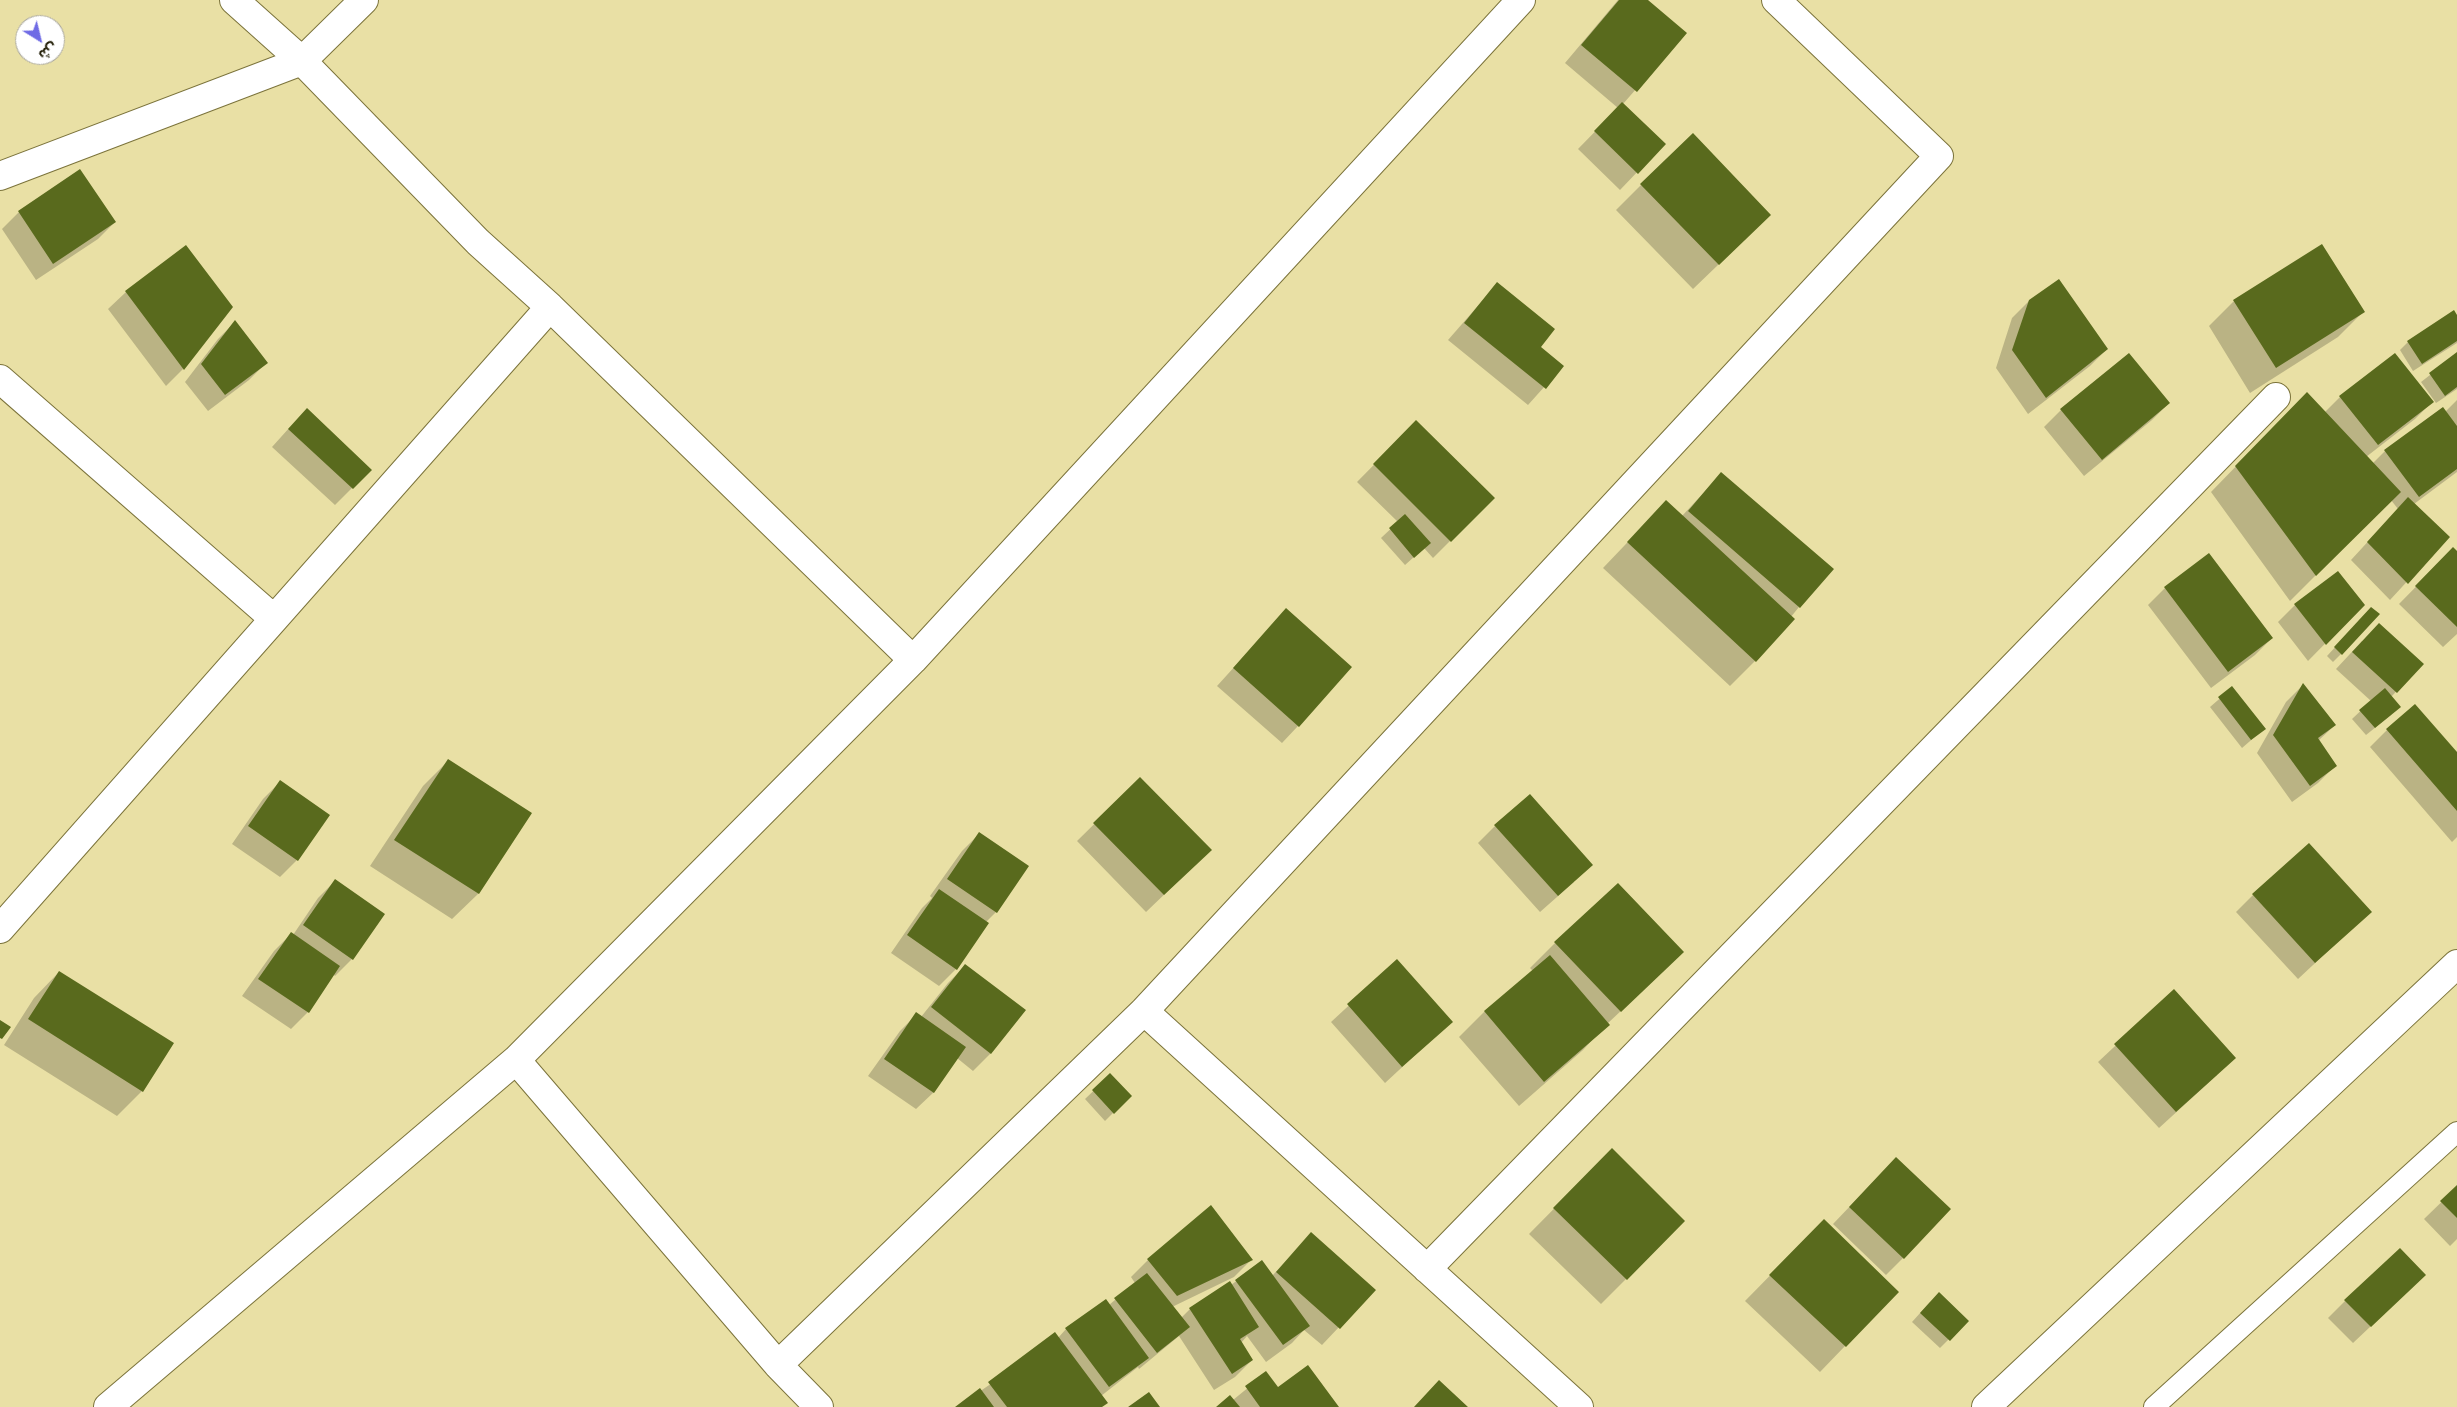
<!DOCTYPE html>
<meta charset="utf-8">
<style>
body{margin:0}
#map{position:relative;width:2457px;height:1407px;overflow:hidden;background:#e9e0a5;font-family:Quicksand,"Noto Sans Arabic",sans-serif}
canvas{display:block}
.north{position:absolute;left:15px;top:15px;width:50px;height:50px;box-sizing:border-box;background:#fff;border:1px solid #a7a59c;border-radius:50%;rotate:144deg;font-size:14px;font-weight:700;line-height:20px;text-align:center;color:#231f08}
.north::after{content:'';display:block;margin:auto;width:18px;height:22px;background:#6f6be5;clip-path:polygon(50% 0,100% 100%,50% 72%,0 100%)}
</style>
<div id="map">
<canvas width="2457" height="1407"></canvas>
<div class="north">ش</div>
</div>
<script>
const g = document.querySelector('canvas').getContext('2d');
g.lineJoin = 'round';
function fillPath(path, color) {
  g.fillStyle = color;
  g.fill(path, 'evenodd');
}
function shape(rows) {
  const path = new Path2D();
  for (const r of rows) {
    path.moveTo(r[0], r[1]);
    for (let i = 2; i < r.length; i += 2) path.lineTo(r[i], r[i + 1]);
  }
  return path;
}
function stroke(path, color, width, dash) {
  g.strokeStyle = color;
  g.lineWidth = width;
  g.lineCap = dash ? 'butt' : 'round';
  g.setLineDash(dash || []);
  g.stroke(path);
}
fillPath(shape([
 [1618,0,1646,0,1685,33,1623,104,1664,144,1620,190,1578,149,1618,108,1565,63],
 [80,171,115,222,98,239,36,280,2,229,19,212],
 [1641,185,1744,240,1693,289,1616,210],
 [1497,284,1539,347,1563,366,1528,405,1448,340],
 [126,292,232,307,183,369,166,386,108,309],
 [2029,301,2107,349,2090,366,2028,414,1996,368,2012,318],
 [2234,301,2363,312,2338,337,2250,393,2209,326],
 [2457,317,2457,343,2413,371,2400,350,2408,342],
 [235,322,266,363,249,380,208,411,185,382,218,339],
 [2457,354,2457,389,2436,403,2421,382],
 [2129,355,2169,403,2152,420,2084,476,2044,427,2061,410],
 [2340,397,2432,402,2415,419,2366,457,2372,464,2385,451,2442,408,2445,412,2457,400,2457,472,2414,504,2448,537,2390,600,2351,560,2398,509,2391,500,2290,601,2211,492,2282,419,2324,413],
 [1416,422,1493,498,1433,558,1424,548,1405,565,1381,538,1398,522,1357,482],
 [290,427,370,470,335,505,272,447],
 [1721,474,1799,607,1755,661,1730,686,1603,568,1666,502,1682,516],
 [2453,549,2457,552,2457,634,2443,647,2399,604],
 [2165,588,2272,638,2255,655,2211,688,2148,605],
 [2364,604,2308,661,2278,622,2295,605],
 [1286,610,1298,726,1282,743,1217,686],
 [2363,617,2341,654,2333,662,2327,656],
 [2362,641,2422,664,2391,697,2391,715,2366,735,2352,719,2371,701,2336,669],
 [2303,685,2335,725,2318,741,2335,766,2318,783,2292,802,2257,753,2286,702],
 [2232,688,2264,729,2242,748,2210,707],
 [2387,730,2457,754,2457,837,2452,842,2370,747],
 [448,761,530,814,478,894,452,919,370,866,423,786],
 [1140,779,1193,867,1146,912,1077,841],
 [280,782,297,860,280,877,232,844,263,799],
 [1495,826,1574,882,1540,912,1478,843],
 [979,834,1027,867,996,912,986,922,956,969,939,986,891,953,922,908,932,898,930,896,962,851],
 [335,881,352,959,335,976,333,974,308,1012,291,1029,242,996,274,951,291,934,293,935,318,898],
 [2253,895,2370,912,2298,979,2236,912],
 [1555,943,1657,977,1607,1024,1583,1050,1519,1106,1459,1037,1484,1012,1533,971,1530,968],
 [1397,961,1451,1022,1385,1083,1331,1022],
 [965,966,1024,1011,990,1054,973,1071,957,1058,934,1092,916,1109,868,1076,900,1031,917,1014,921,1017,948,983],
 [59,972,142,1091,117,1116,4,1045,34,998],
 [2174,991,2217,1075,2159,1128,2098,1062],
 [1110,1075,1130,1096,1105,1121,1085,1099],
 [1612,1150,1684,1221,1601,1304,1529,1234],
 [1896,1158,1903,1258,1886,1275,1833,1224],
 [2457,1187,2457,1239,2450,1246,2424,1219],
 [1211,1207,1251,1260,1234,1277,1172,1307,1181,1318,1190,1309,1229,1283,1231,1285,1262,1262,1272,1276,1311,1234,1374,1290,1322,1345,1304,1330,1292,1343,1266,1362,1247,1336,1241,1343,1252,1360,1235,1377,1214,1390,1179,1336,1139,1369,1138,1367,1101,1396,1102,1407,957,1407,1058,1338,1066,1329,1109,1305,1135,1283,1131,1277,1148,1260],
 [1799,1246,1897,1292,1820,1372,1745,1301],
 [2407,1292,2353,1343,2328,1318,2345,1301],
 [1930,1302,1967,1321,1940,1348,1912,1322],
 [1266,1373,1277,1389,1337,1407,1218,1407,1233,1400]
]), '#0003');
fillPath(shape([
 [1619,0,1648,0,1687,33,1637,92,1581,45],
 [1622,102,1666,144,1638,174,1594,131],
 [1693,133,1771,215,1719,265,1640,184],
 [80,169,116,222,53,264,18,211],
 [2322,244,2365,312,2276,368,2233,300],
 [186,245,233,307,184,370,125,291],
 [2059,279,2108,349,2046,398,2012,350,2029,300],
 [1497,282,1555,329,1541,347,1564,366,1546,389,1464,323],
 [2454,310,2457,315,2457,341,2422,364,2407,341],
 [235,320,268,363,225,395,201,364],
 [2457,352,2457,387,2445,396,2429,373],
 [2129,353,2170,403,2102,460,2060,409],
 [2395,353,2434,402,2378,445,2339,396],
 [2307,392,2401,492,2316,576,2235,466],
 [2443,407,2457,426,2457,469,2419,497,2384,450],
 [307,408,372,470,353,489,288,429],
 [1416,420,1495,498,1451,542,1373,464],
 [1721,472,1834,569,1800,608,1688,511],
 [2408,497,2450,537,2408,584,2367,542],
 [1666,500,1795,619,1756,662,1627,542],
 [1405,514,1431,543,1414,558,1389,528],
 [2453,547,2457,551,2457,627,2415,586],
 [2209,553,2273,638,2228,672,2164,587],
 [2338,571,2365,605,2326,645,2294,604],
 [2371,607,2380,614,2342,655,2334,647],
 [1286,608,1352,667,1299,727,1233,668],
 [2379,623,2424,664,2397,693,2352,652],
 [2303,683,2336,725,2318,738,2337,766,2310,786,2273,735],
 [2232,686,2266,729,2251,740,2218,697],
 [2385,688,2401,707,2375,728,2359,710],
 [2415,704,2457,752,2457,811,2386,729],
 [448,759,532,813,479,894,394,840],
 [1140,777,1212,850,1164,895,1093,823],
 [280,780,330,815,298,861,248,826],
 [1530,794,1593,865,1558,896,1494,825],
 [979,832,1029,866,997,913,947,879],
 [2309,843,2372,912,2315,963,2252,894],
 [335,879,385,914,353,960,303,925],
 [1618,883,1684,952,1621,1012,1554,942],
 [939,889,989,923,957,970,907,935],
 [291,932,340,966,309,1013,258,979],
 [1550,955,1610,1025,1544,1082,1484,1011],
 [1397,959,1453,1022,1402,1067,1347,1004],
 [965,964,1026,1010,991,1054,931,1007],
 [59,971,174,1043,143,1092,28,1019],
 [2174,989,2236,1058,2176,1112,2114,1044],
 [916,1012,966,1047,934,1093,884,1059],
 [0,1020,11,1027,2,1039,0,1038],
 [1110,1073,1132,1096,1114,1114,1092,1090],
 [1612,1148,1685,1221,1627,1280,1553,1208],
 [1896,1157,1951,1209,1904,1259,1849,1207],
 [2457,1185,2457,1218,2440,1201],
 [1211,1205,1253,1260,1177,1296,1147,1259],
 [1824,1219,1899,1292,1846,1347,1769,1275],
 [1311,1232,1376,1290,1340,1329,1276,1272],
 [2400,1248,2426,1275,2371,1327,2344,1300],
 [1262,1260,1310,1326,1283,1345,1235,1280],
 [1147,1273,1190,1327,1157,1353,1114,1298],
 [1230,1281,1259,1327,1240,1339,1253,1360,1232,1374,1189,1308],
 [1939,1292,1969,1321,1950,1341,1920,1313],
 [1106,1299,1149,1358,1109,1387,1065,1328],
 [1055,1332,1108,1403,1102,1407,1007,1407,988,1382],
 [1308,1365,1339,1407,1260,1407,1245,1386,1266,1371,1278,1387],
 [1439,1380,1468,1407,1414,1407],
 [980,1388,994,1407,955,1407],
 [1149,1392,1160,1407,1128,1407],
 [1230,1395,1240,1407,1216,1407]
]), '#596a1d');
const service = shape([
 [2154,1407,2457,1132]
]);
const minor = shape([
 [234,0,302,61,478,242,550,307,913,660],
 [0,176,302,61,364,0],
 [0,379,273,618],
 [0,929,550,307],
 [1144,1011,1579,1407],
 [516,1060,778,1365,819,1407],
 [1427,1269,2276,397],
 [778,1365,1144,1011,1939,156,1776,0],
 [108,1407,516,1060,913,660,1521,0]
]);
const tertiary = shape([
 [1986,1407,2457,964]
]);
stroke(service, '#7b733b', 22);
stroke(minor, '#7b733b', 30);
stroke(tertiary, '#7b733b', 30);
stroke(service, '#fff', 20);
stroke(minor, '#fff', 28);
stroke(tertiary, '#fff', 28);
</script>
